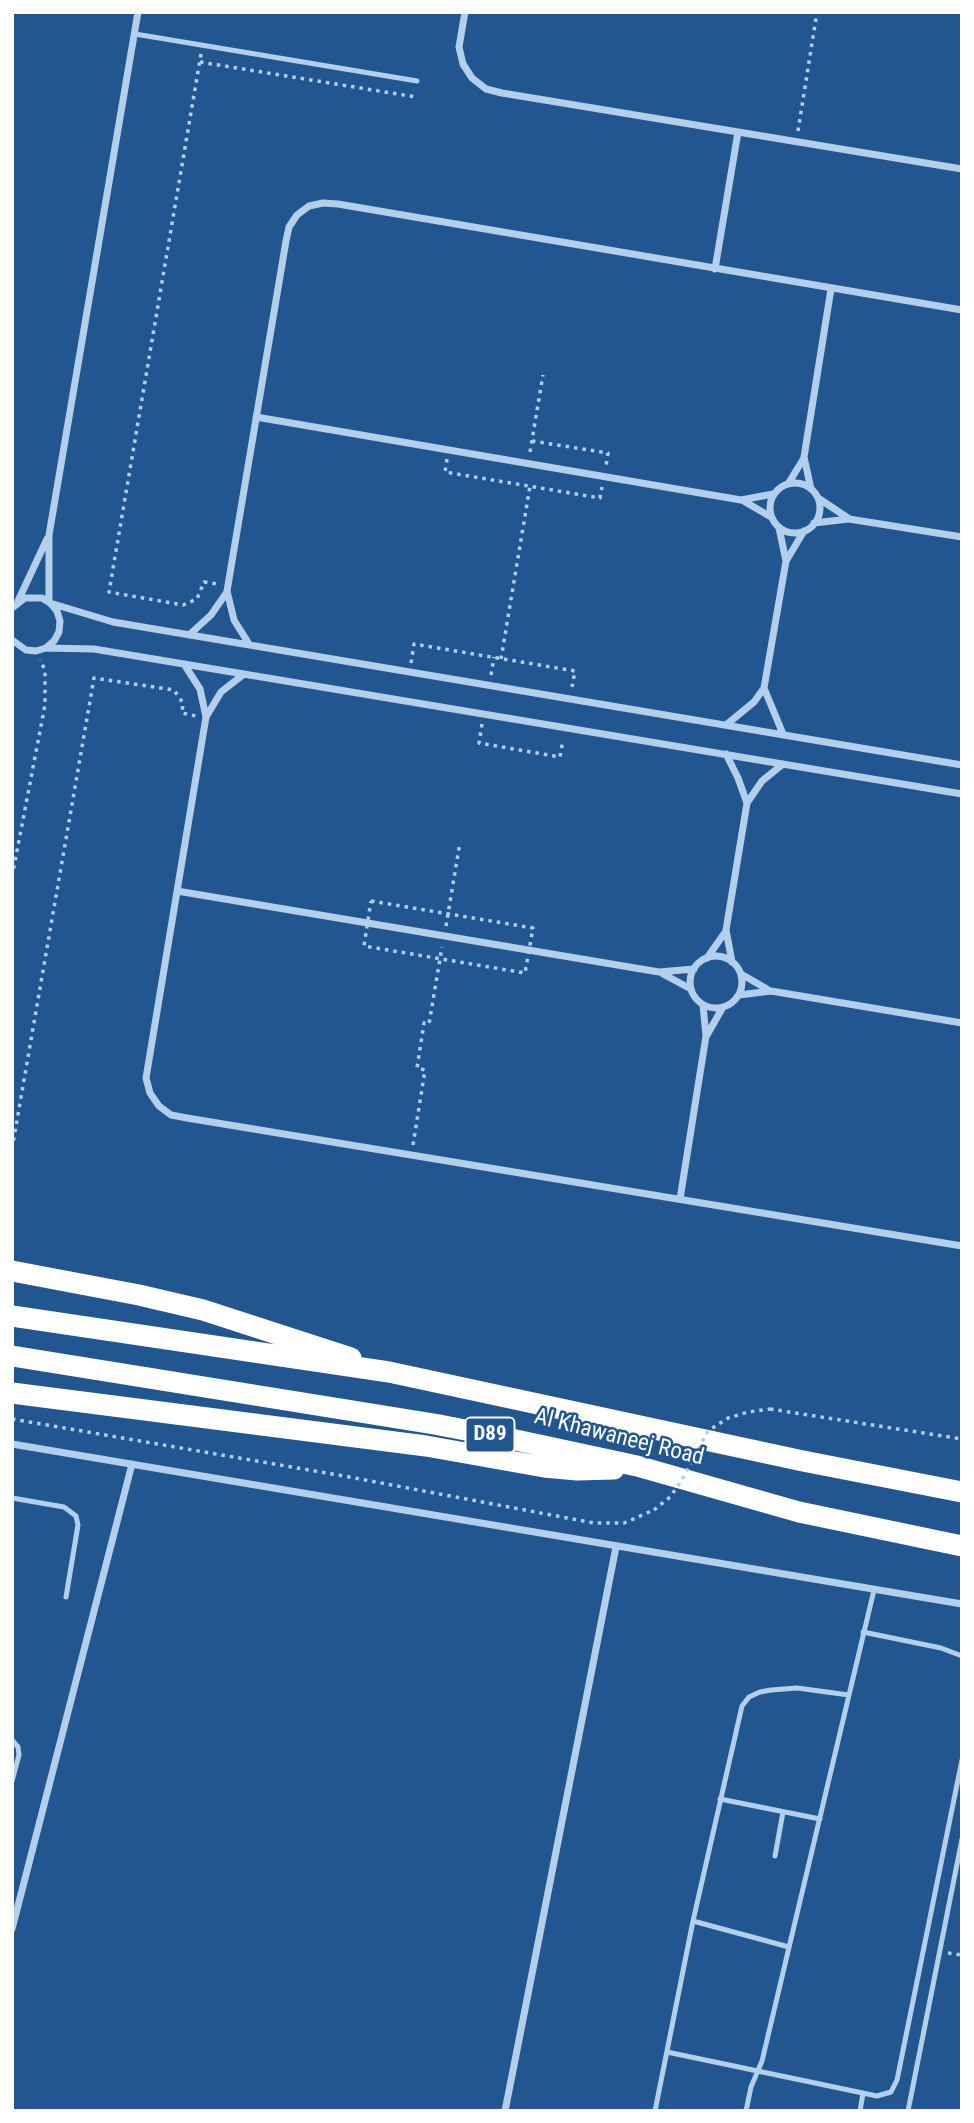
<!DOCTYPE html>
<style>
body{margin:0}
#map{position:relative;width:974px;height:2123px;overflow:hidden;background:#225690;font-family:"Roboto Condensed",sans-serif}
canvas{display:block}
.frame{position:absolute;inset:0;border:14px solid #fff;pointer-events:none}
</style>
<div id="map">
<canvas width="974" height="2123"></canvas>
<div class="frame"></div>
</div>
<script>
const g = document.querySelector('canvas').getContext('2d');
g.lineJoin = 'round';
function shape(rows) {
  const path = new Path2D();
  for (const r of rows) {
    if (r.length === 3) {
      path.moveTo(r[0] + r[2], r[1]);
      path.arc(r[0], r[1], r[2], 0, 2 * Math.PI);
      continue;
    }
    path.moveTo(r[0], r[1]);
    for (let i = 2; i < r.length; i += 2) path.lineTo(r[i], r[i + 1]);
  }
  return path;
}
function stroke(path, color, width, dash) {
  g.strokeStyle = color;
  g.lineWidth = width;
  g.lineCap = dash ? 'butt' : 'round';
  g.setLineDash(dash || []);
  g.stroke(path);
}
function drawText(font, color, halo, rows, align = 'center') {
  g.font = font + ' "Roboto Condensed",sans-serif';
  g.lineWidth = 5;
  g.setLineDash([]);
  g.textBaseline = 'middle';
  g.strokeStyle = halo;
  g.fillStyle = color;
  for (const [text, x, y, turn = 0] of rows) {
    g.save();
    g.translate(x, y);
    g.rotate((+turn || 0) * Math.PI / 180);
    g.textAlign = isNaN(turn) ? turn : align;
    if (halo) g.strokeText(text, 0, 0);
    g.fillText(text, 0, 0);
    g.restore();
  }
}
stroke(shape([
 [201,54,109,592,183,605,197,599,204,582,218,584],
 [200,62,416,97],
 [798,131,817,12],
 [532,441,608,453,606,466],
 [530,452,543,375],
 [447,459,445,472,600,498,602,487],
 [501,659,530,486],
 [411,663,414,644,575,671,572,687],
 [491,675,494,657],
 [482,724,479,743,560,757,563,740],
 [12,877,45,705,45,670,40,660],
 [371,901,533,928,525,973,364,946,371,901],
 [446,926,460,842],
 [413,1145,425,1070,417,1068,424,1023,429,1024,442,947],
 [12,1149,94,678,174,690,183,703,182,713,196,716],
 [770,1409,962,1439],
 [12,1419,344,1476,594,1523,624,1523,654,1510],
 [948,1953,962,1955]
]), '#b3cfec', 3.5, [3.5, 5]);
stroke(shape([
 [135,34,417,81],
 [12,1498,64,1507,76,1516,78,1525,66,1597],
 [863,1632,941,1648,962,1656],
 [12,1740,18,1747,19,1755,12,1781],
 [720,1799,820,1819],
 [775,1856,783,1812],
 [693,1921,789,1947],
 [667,2052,877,2096,891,2092,897,2080,962,1760],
 [655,2111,693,1921,742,1706,749,1697,760,1692,771,1690,797,1688,849,1695],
 [746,2111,751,2087,762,2061,874,1590],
 [860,2111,863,2093],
 [908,2111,962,1839]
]), '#b3cfec', 5);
stroke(shape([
 [465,12,459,47,463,64,472,78,486,89,502,93,962,169],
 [715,269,738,132],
 [256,417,741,500,773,494],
 [795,508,25],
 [788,484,804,458],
 [811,489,804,457,831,289],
 [818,498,848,518],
 [742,500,771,517],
 [814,523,849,519,962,537],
 [779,528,786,561],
 [18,601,47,539],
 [49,602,49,535,138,12],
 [50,603,113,622,962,765],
 [12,608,25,598,42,598,50,603,57,611,60,621,59,632,54,641,46,648,36,651,26,650,12,640],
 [189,635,211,615,227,592],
 [249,644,234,620,227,591,286,241,289,227,297,215,309,206,323,203,338,204,962,310],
 [46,648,94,649,962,794],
 [184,664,200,689,206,717],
 [244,674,221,692,206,717,146,1078,150,1093,159,1106,171,1115,187,1118,962,1246],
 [726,725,754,702,764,688],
 [783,734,764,688,786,561,804,531],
 [726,754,738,778,747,803],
 [177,891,659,972,694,969],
 [716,982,26],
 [707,958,726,931],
 [732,962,726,930,747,803,762,781,783,764],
 [663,974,691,989],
 [741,974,767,989],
 [739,995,771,991,962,1023],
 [707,1035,723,1007],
 [680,1199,706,1036,703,1005],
 [12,1444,962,1604],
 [12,1929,132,1464],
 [505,2111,616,1547]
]), '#b3cfec', 7);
stroke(shape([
 [12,1271,139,1295,203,1310,351,1358],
 [12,1316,389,1372,803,1461,962,1492],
 [12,1356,434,1424,502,1437,637,1466,799,1512,962,1546],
 [12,1393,426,1446,544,1467,577,1470,614,1469]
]), '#fff', 21);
stroke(shape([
 [654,1510,670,1497,682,1480,708,1431,728,1418,748,1412,770,1409]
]), '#b3cfec', 3.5, [3.5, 5]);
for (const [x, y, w] of [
 [490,1435,49]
]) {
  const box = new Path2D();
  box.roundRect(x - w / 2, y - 17.5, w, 35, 5);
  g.fillStyle = '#225690';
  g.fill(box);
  stroke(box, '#fff', 2);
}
drawText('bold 21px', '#fff', null, [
 ["D89",490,1435]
]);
drawText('23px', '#fff', '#225690', [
 ["Al Khawaneej Road",619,1438,14]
]);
</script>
